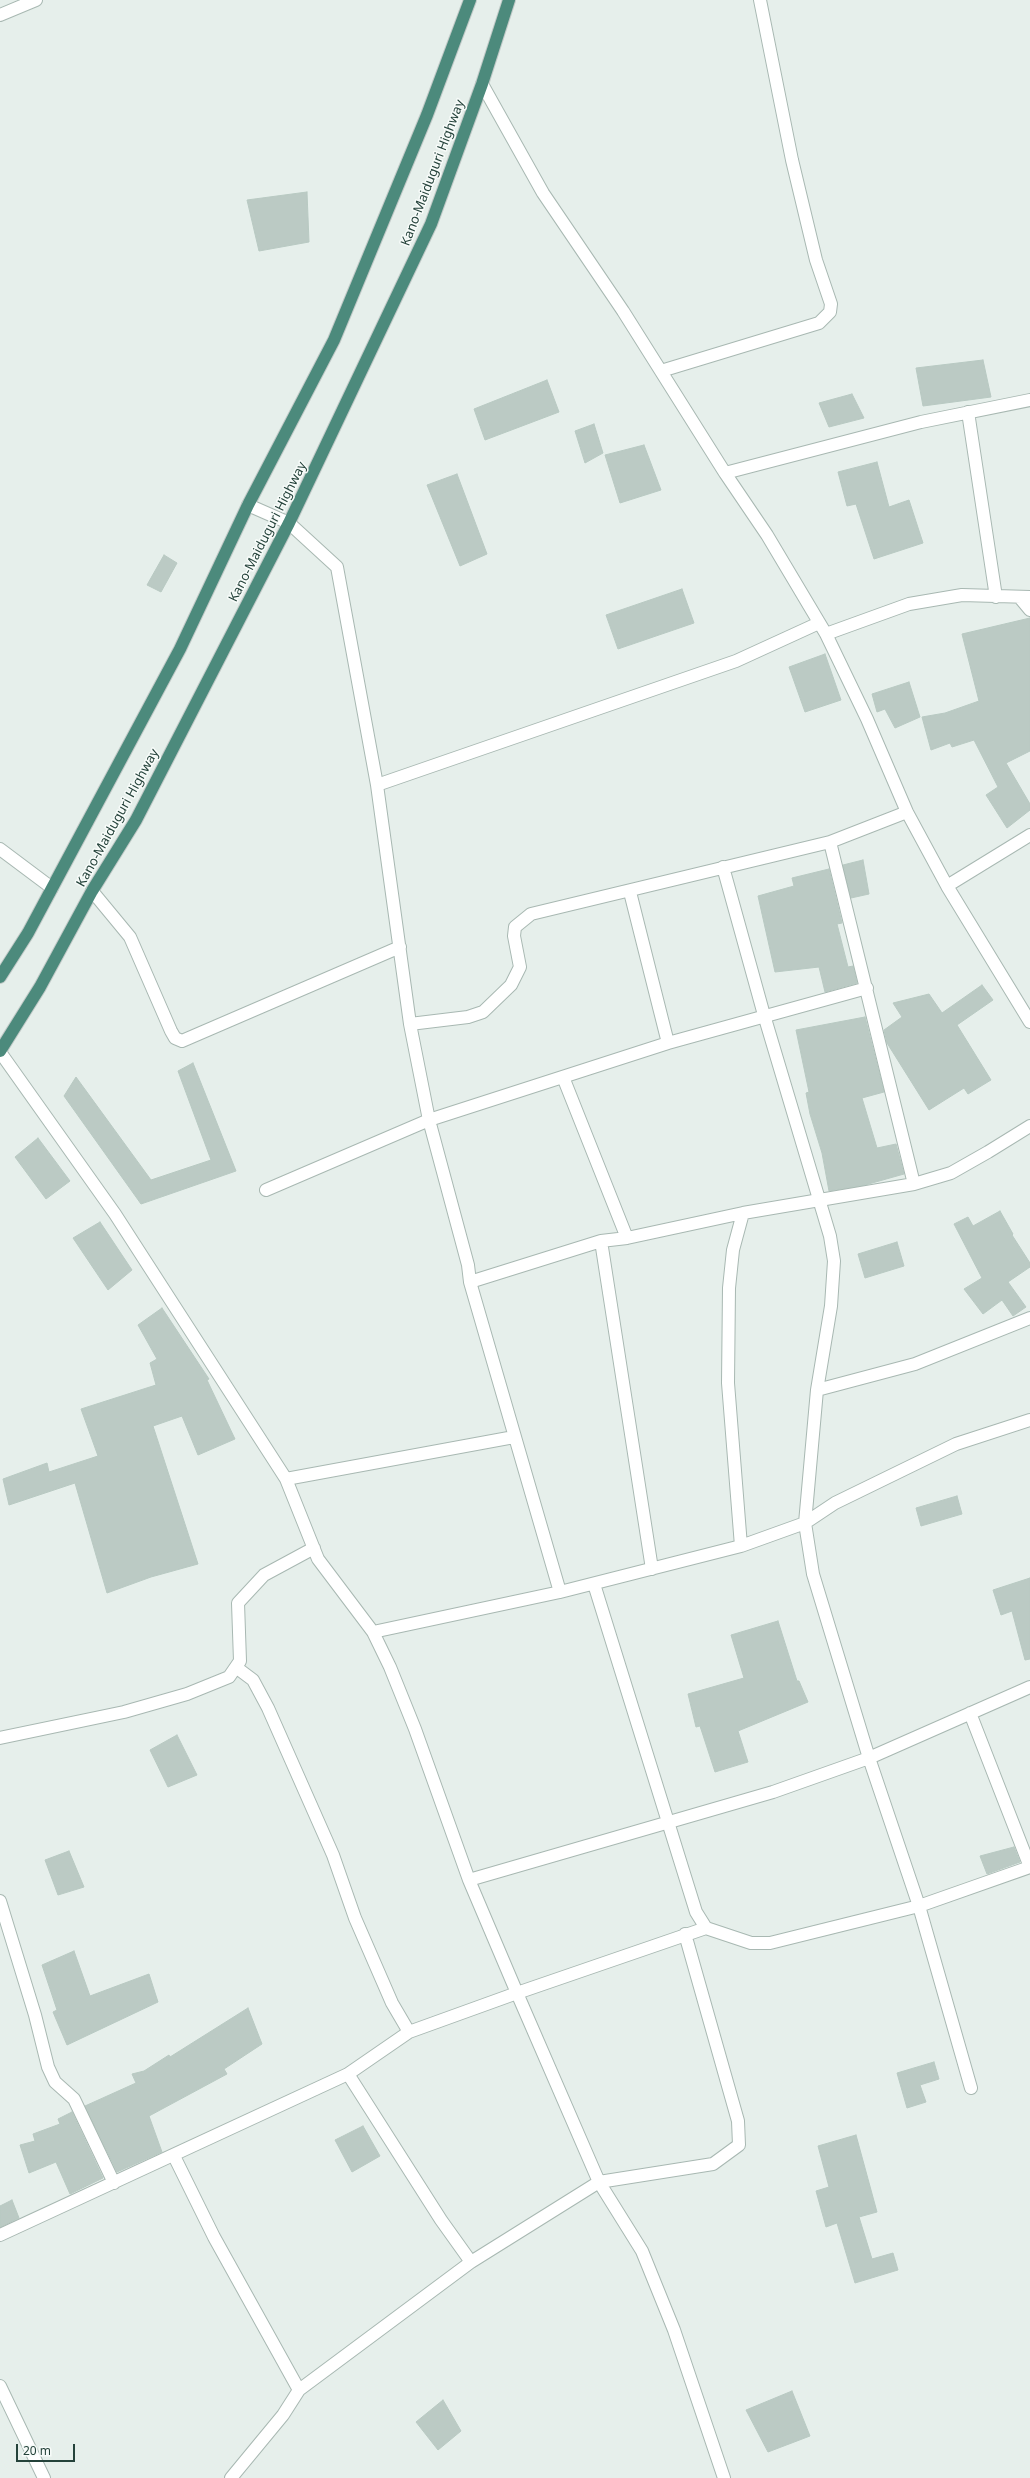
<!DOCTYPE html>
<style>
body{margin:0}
#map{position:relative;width:1030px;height:2478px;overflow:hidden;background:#e6efeb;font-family:"Noto Sans",sans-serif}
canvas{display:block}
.scale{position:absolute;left:16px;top:2444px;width:59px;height:18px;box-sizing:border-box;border:2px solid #24423a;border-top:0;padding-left:5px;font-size:12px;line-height:14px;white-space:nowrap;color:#24423a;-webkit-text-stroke:3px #f7fbf9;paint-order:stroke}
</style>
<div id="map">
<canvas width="1030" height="2478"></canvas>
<div class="scale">20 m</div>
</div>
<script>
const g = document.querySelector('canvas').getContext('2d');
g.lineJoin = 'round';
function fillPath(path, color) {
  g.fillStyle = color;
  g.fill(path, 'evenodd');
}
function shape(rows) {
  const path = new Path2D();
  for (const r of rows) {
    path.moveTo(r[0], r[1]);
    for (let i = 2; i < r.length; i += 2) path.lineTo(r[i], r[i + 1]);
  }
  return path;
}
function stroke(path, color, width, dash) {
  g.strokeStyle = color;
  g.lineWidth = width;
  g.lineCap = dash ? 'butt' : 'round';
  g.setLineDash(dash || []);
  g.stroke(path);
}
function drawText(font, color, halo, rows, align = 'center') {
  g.font = font + ' "Noto Sans",sans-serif';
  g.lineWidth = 3;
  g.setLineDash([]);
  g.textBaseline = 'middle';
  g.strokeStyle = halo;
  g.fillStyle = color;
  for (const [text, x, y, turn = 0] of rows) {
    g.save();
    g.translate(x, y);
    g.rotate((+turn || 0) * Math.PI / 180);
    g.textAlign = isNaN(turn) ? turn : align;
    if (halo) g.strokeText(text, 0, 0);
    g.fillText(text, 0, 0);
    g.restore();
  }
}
const building = shape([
 [307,192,309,242,259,251,247,200,307,192],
 [983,360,991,397,923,406,916,368,983,360],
 [547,380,559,412,485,440,474,409,547,380],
 [852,394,864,418,829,427,819,403,852,394],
 [594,424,603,453,585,463,575,431,594,424],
 [644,445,661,490,620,503,605,455,644,445],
 [877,462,889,507,909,500,923,543,874,559,856,504,847,506,838,472,877,462],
 [457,474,487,554,460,566,427,485,457,474],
 [164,555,177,563,161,592,147,585,164,555],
 [682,589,694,623,618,649,606,615,682,589],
 [1030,618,1030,751,1006,763,1030,804,1030,810,1007,828,986,795,998,787,974,740,952,747,950,743,931,750,922,717,945,713,979,701,962,634,1030,618],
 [825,654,841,700,805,712,789,667,825,654],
 [909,682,920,717,895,728,885,709,877,712,872,694,909,682],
 [863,860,869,894,851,898,843,865,863,860],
 [829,869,842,923,837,924,848,967,853,966,857,983,825,992,819,967,775,972,758,896,794,886,792,878,829,869],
 [982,985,993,1000,957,1025,991,1080,968,1094,964,1088,929,1110,887,1043,884,1030,902,1017,893,1003,929,994,942,1013,982,985],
 [865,1017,884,1092,862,1098,877,1148,896,1144,904,1174,865,1185,829,1191,822,1153,810,1114,806,1093,809,1092,796,1030,865,1017],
 [193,1063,236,1171,141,1204,64,1096,76,1077,151,1180,211,1160,178,1071,193,1063],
 [38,1138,70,1181,46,1199,15,1157,38,1138],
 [1000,1211,1013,1234,1012,1235,1030,1263,1030,1267,1008,1282,1026,1307,1013,1316,1002,1300,983,1314,964,1289,982,1278,954,1224,968,1217,973,1226,1000,1211],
 [100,1222,132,1270,108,1290,73,1238,100,1222],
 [897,1242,904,1266,865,1278,858,1254,897,1242],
 [162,1308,209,1379,207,1380,235,1439,198,1455,182,1416,153,1426,198,1564,151,1577,107,1593,75,1483,9,1505,3,1479,47,1463,49,1472,98,1456,81,1409,156,1385,150,1363,157,1359,138,1325,162,1308],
 [957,1496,962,1514,921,1526,916,1508,957,1496],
 [1030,1578,1030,1659,1025,1660,1012,1611,1001,1615,993,1590,1030,1578],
 [778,1621,797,1681,799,1681,808,1702,738,1731,748,1762,715,1772,700,1726,696,1727,688,1694,744,1678,731,1635,778,1621],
 [177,1735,197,1775,168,1787,150,1750,177,1735],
 [1014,1847,1020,1862,987,1874,980,1856,1014,1847],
 [69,1851,84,1887,58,1895,45,1860,69,1851],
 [74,1951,90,1996,149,1974,158,2002,67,2045,53,2012,57,2010,42,1965,74,1951],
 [248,2008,262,2044,224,2069,227,2074,149,2116,162,2152,117,2172,85,2106,136,2083,132,2074,144,2071,169,2055,170,2057,248,2008],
 [934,2062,939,2079,920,2085,926,2102,907,2108,897,2073,934,2062],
 [72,2112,103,2178,70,2194,56,2162,29,2173,20,2145,35,2141,33,2134,60,2124,58,2119,72,2112],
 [363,2126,380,2156,352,2172,335,2140,363,2126],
 [856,2135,877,2212,859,2217,872,2259,893,2253,898,2270,855,2283,837,2223,826,2227,816,2191,829,2187,818,2146,856,2135],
 [12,2200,19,2218,0,2227,0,2206,12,2200],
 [792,2391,810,2436,768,2452,746,2410,792,2391],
 [443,2400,461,2431,438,2450,416,2422,443,2400]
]);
fillPath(building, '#bbcac4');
stroke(building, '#b8c9c2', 1);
const minor = shape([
 [0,15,36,0],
 [482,84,543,193,623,311,725,473,767,535,826,634,867,719,907,812,947,886,1030,1022],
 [661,371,819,323,830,312,831,304,816,260,792,160,760,0],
 [968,412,996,597],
 [725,473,921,422,1030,400],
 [248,505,289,523,337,567,377,785,410,1024,429,1120,468,1265,470,1282,560,1592],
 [1020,598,1030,610],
 [826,634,909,604,962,595,1030,597],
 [377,785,736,661,819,623],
 [830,842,914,1184],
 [0,849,52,888],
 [723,867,764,1015,830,1236,834,1261,831,1306,817,1390,805,1523,813,1574,869,1758,919,1906,971,2088],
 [947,886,1030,835],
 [92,891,130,937,171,1031,175,1038,182,1041,400,947],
 [630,892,668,1043],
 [410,1024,468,1017,483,1012,511,985,520,967,514,936,515,927,531,914,830,842,907,812],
 [0,1052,115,1214,286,1479,318,1559,373,1632,390,1667,415,1729,469,1880,517,1993,599,2182,642,2251,674,2330,724,2478],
 [563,1077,627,1238],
 [266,1190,429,1120,668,1043,867,988],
 [601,1241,652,1569],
 [470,1282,601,1241,627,1238,743,1213,914,1184,951,1173,988,1152,1030,1126],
 [817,1390,915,1364,1030,1318],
 [286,1479,514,1437],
 [741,1546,728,1383,729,1288,733,1250,743,1213],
 [594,1584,696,1912,706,1928],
 [373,1632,560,1592,741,1546,805,1523,835,1503,956,1444,1030,1420],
 [237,1668,253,1680,268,1708,333,1855,355,1918,392,2003,409,2032],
 [970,1713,1030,1867],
 [0,1738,124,1712,187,1694,229,1677,240,1661,238,1603,264,1575,314,1548],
 [469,1880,773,1792,869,1758,1030,1687],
 [0,1901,35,2015,48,2067,55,2082,74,2099,114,2183],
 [348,2074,441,2220,471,2262],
 [174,2156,214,2237,299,2390],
 [0,2235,348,2074,409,2032,517,1993,706,1928,751,1943,770,1943,919,1906,1030,1867],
 [0,2386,44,2478],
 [231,2478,283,2415,299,2390,471,2262,599,2182,713,2164,739,2145,738,2121,685,1934]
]);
const trunk = shape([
 [0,977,28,933,180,649,248,505,334,340,427,115,470,0],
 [0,1051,40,987,92,891,136,820,289,523,431,224,482,84,509,0]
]);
stroke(minor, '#a8b8b2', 14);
stroke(trunk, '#c2cac8', 14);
stroke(minor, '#fff', 12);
stroke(trunk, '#4c8a7c', 12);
drawText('13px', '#24423a', '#f7fbf9', [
 ["Kano-Maiduguri Highway",433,173,-69],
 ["Kano-Maiduguri Highway",268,532,-63],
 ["Kano-Maiduguri Highway",118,818,-61]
]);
</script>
